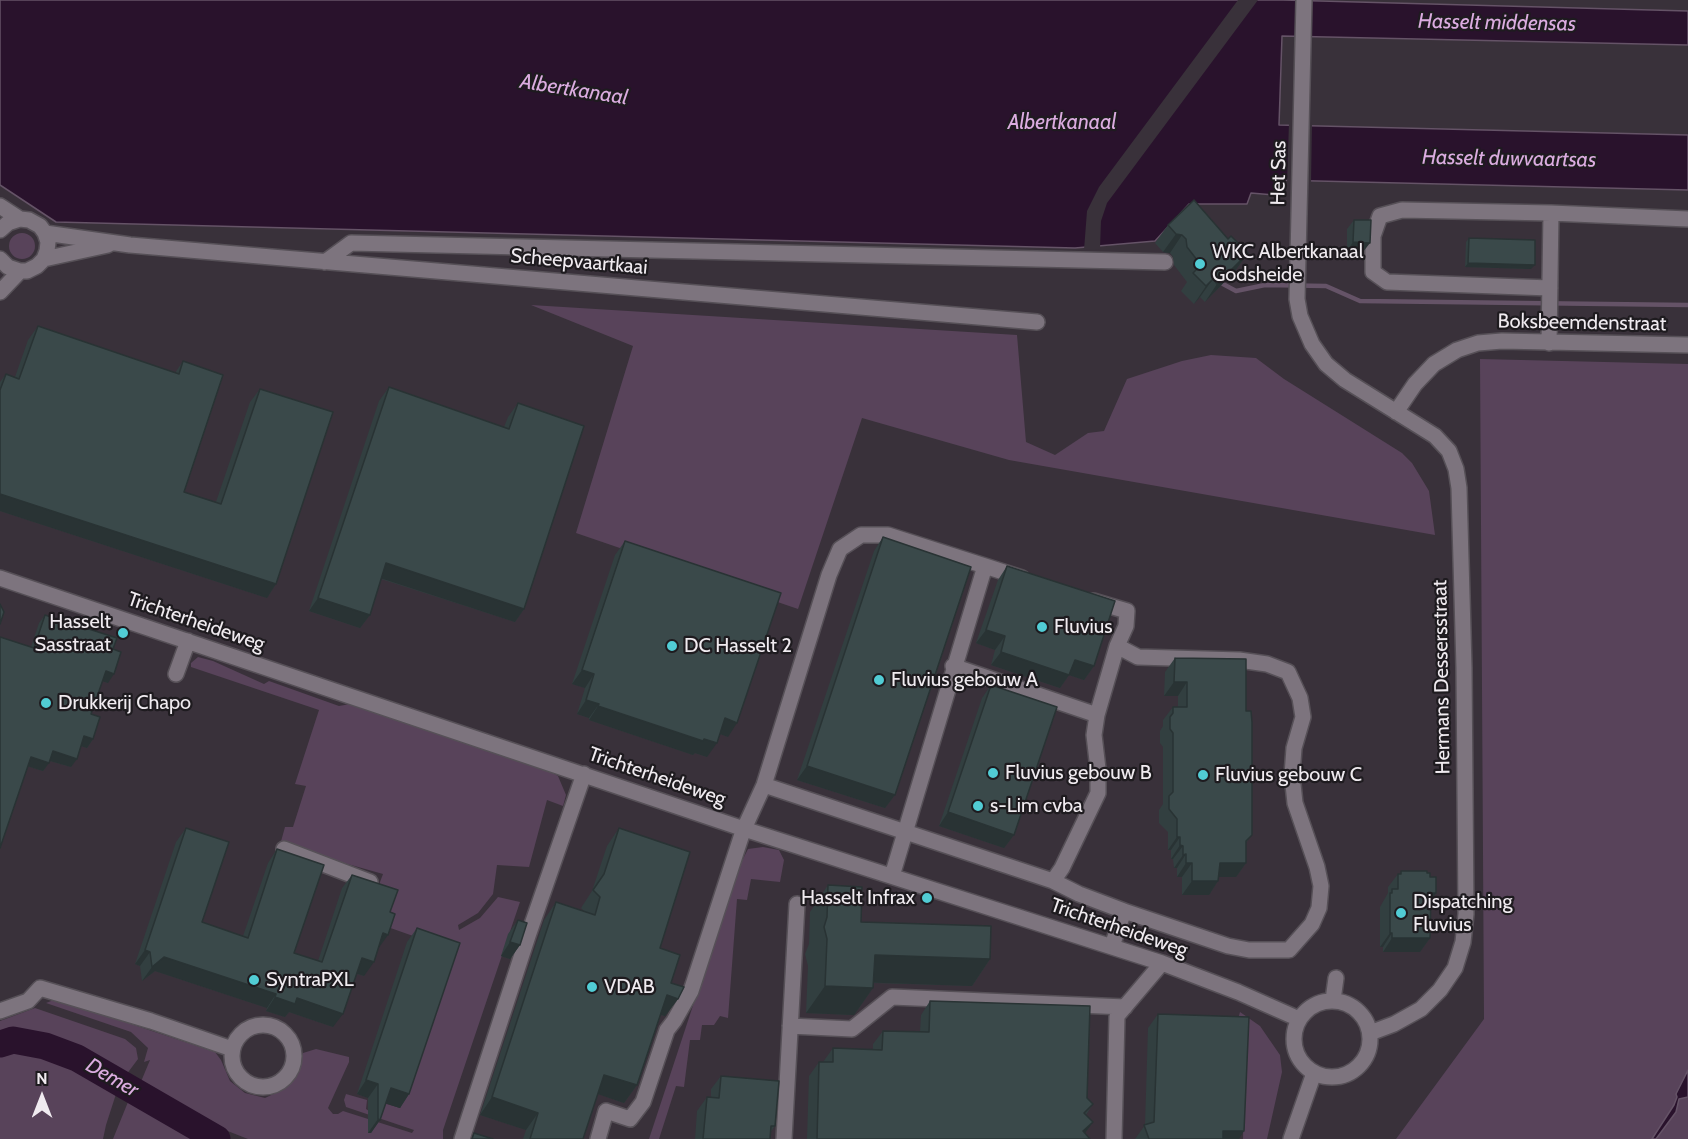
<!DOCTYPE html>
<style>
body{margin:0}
#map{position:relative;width:1688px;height:1139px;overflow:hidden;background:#39313a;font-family:Cabin,sans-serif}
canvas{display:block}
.north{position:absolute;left:12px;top:1067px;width:60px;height:60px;-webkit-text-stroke:4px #1e1b1f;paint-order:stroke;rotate:0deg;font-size:16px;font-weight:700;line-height:24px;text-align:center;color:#f0ebf0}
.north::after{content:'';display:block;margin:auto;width:21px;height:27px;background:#f0ebf0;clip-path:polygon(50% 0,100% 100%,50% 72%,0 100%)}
</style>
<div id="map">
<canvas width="1688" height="1139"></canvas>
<div class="north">N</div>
</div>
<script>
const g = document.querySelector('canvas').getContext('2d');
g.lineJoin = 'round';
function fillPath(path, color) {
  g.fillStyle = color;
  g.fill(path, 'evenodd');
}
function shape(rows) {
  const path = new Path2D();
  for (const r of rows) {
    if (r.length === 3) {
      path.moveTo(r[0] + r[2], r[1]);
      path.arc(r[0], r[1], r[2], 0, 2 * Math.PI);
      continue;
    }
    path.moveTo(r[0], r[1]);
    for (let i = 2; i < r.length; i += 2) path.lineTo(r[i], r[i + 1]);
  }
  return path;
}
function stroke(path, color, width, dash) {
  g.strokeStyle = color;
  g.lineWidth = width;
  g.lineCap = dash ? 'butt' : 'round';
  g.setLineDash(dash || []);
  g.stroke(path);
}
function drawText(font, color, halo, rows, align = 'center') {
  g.font = font + ' Cabin,sans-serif';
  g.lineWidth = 4.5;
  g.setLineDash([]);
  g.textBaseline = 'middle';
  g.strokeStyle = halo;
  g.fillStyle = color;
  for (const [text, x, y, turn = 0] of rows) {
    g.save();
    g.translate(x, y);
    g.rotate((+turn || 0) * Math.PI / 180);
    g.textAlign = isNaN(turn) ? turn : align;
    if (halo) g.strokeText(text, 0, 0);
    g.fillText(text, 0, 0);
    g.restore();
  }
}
fillPath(shape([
 [22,246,13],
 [531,305,1017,335,1026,442,1055,455,1088,433,1104,431,1127,379,1182,361,1211,355,1256,358,1284,379,1402,453,1412,463,1429,491,1435,535,1009,460,862,418,798,609,576,533,633,346],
 [1480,359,1688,364,1688,1139,1396,1139,1484,1019],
 [198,657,213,661,264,684,269,681,339,706,350,704,536,764,558,776,566,795,563,806,547,800,529,867,497,865,493,894,478,913,458,925,459,930,480,918,498,897,520,902,443,1130,443,1139,248,1139,220,1128,140,1084,150,1060,144,1062,148,1048,131,1032,46,1003,56,999,215,1052,221,1060,230,1081,245,1093,265,1098,284,1089,292,1081,303,1053,316,1049,349,1057,349,1062,328,1108,333,1114,338,1114,343,1111,412,1133,414,1130,346,1107,344,1100,346,1094,367,1100,366,1109,372,1113,380,1102,400,1108,450,949,382,925,374,898,383,874,280,845,285,827,293,827,306,786,295,784,319,710,191,667,191,663],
 [763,847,779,850,784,860,780,882,751,879,747,900,737,899,728,1018,720,1016,714,1025,702,1025,700,1040,690,1040,684,1087,676,1086,659,1139,649,1139,738,869,748,849],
 [35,1008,125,1039,136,1048,138,1059,126,1075,75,1045,20,1030,0,1035,0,1021],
 [1240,1012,1260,1026,1280,1055,1282,1072,1267,1139,1243,1139,1245,1031,1235,1030],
 [0,1048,32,1048,116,1094,106,1125,103,1139,0,1139],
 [128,1102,180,1130,198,1139,113,1139]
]), '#58435a');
const water = shape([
 [0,0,1283,0,1688,11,1688,45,1282,36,1279,125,1688,135,1688,190,1276,180,1274,195,1251,193,1247,204,1189,204,1155,241,1075,248,56,222,0,185,0,0],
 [1688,1070,1688,1097,1679,1099,1676,1112,1656,1139,1652,1139,1674,1105,1677,1097,1676,1094,1688,1070]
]);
fillPath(water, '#29122c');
stroke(water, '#655367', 1.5);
fillPath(shape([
 [1238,0,1258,0,1107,203,1101,221,1100,249,1084,250,1087,211,1099,187],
 [1289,122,1312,122,1311,184,1287,183]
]), '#39313a');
stroke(shape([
 [1223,284,1236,291,1265,285,1326,286,1360,301,1688,305]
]), '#655367', 4.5);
stroke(shape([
 [0,1044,13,1040,45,1046,77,1058,217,1139]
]), '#29122c', 27);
const minor = shape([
 [1304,0,1297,299,1300,316,1312,344,1326,364,1345,380,1435,436,1449,451,1456,469,1459,488,1464,668,1466,914,1463,942,1455,968,1440,990,1421,1009,1394,1024,1370,1033],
 [0,206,20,219],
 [0,230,8,223,20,219,29,220,40,226,45,233,48,242,47,251,44,259,37,266,27,271,20,271,8,267,0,259],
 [45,233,130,245,1037,322],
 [44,259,108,245],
 [325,262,351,243,1165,262],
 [1550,288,1387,282,1373,272,1373,236,1380,216,1402,210,1551,213],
 [0,292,20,271],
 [1549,343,1551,213,1688,219],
 [1396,412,1415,384,1434,364,1457,350,1478,343,1502,341,1688,345],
 [985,566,1022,578],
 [0,578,744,829,1162,963,1238,992,1299,1019],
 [1093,601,1127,611,1126,626,1117,646],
 [953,666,1097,715],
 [176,674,188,641],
 [764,785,1053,881],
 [284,849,370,882],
 [1112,946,1124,911,1228,946,1249,950,1289,950,1312,924,1319,908,1321,886,1317,867,1295,803,1292,775,1294,748,1303,717,1300,698,1288,672,1267,664,1239,660,1138,657,1117,646,1097,715,1094,735,1098,769,1098,793,1062,868,1053,881,1079,894,1124,911],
 [1333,1000,1336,978],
 [1332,1039,38],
 [0,1011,28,1001,40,988,151,1021,232,1049],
 [263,1056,31],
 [790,1026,852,1029,892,997,1125,1007],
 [462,1139,528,936,584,774],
 [598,1139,606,1111,630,1119,643,1102,667,1030,674,1021,691,991,743,831,764,785,829,575,840,549,861,535,888,535,985,566,892,876],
 [784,1139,797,904],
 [1114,1139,1117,1016,1162,963],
 [1291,1139,1314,1073]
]);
stroke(minor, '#565057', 18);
stroke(minor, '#7d747e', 15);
fillPath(shape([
 [1354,220,1363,252,1347,251,1347,229],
 [1168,225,1228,239,1248,253,1235,271,1205,302,1200,297,1194,304,1181,291,1187,282,1174,265,1173,257,1170,253,1163,252,1155,243],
 [1469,238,1531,269,1465,267,1466,242],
 [38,326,175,373,183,361,184,492,216,502,250,402,260,389,276,584,267,598,0,511,0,382,6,374,15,377,28,340],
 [389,387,504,427,508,417,518,403,524,609,515,622,381,579,370,615,360,628,309,611,379,401],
 [883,537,895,795,885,808,797,780,874,551],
 [625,541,728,737,720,734,707,757,695,753,693,755,589,720,589,718,577,714,585,688,572,684,615,555],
 [1007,566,1094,666,1084,680,1069,675,1060,688,991,665,995,650,976,643,998,580],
 [45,615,113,649,108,683,102,681,91,714,93,739,87,748,81,746,71,767,50,761,43,771,27,766,31,647,39,623],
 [1175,658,1246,711,1252,835,1246,843,1246,863,1236,877,1218,877,1218,881,1209,895,1182,895,1182,877,1177,877,1177,868,1174,868,1173,859,1171,859,1171,850,1168,850,1168,832,1159,823,1159,810,1163,804,1163,747,1160,743,1160,731,1163,726,1163,720,1173,707,1178,707,1178,696,1164,696,1165,672],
 [991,685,1014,835,1004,848,939,826,982,698],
 [186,828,202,922,243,936,268,863,277,849,294,953,318,961,342,888,352,875,378,949,364,976,357,974,333,1027,289,1012,285,1017,266,1011,267,1008,155,971,142,981,140,966,135,964,176,842],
 [619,828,671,983,678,999,665,1016,660,1015,637,1085,624,1103,598,1094,583,1139,523,1139,526,1130,480,1115,544,920,556,902,584,911,581,908,592,891,607,846],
 [1401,871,1427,873,1430,877,1436,893,1431,900,1430,938,1420,952,1383,952,1383,947,1380,947,1380,907,1388,893,1388,887,1398,874,1400,874],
 [828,885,861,922,990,959,972,986,873,983,873,988,854,1015,806,1013,808,966,805,954,809,944,810,912],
 [518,920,520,945,510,959,501,956,508,934],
 [417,928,409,1094,400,1108,386,1103,380,1120,371,1133,368,1133,368,1098,357,1094,407,942],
 [930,1001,1087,1098,1093,1104,1086,1115,1093,1122,1085,1133,1090,1139,807,1139,809,1076,819,1062,823,1062,833,1048,873,1049,873,1044,883,1031,920,1032,921,1015],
 [1158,1014,1239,1139,1135,1139,1145,1125,1148,1028],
 [721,1076,775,1126,770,1133,770,1139,695,1139,697,1111,707,1097,711,1098,711,1089]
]), '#323f40');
fillPath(shape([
 [1176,234,1182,235,1170,253,1163,252],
 [1353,242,1370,243,1363,252,1347,251],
 [1248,253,1235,271,1205,302,1217,284],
 [1468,263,1535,265,1531,269,1465,267],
 [1213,279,1200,297,1194,304,1206,286],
 [0,494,276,584,267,598,0,511],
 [386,563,524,609,515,622,377,577],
 [318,598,370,615,360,628,309,611],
 [986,630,1005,636,995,650,976,643],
 [1001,652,1075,660,1094,666,1084,680,1069,675,1060,688,991,665],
 [582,670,594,674,585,688,572,684],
 [106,671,114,674,108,683,99,680],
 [1174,682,1187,682,1178,696,1164,696],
 [586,700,599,704,589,718,577,714],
 [598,706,704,739,717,743,707,757,695,753,693,755,589,720],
 [725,718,737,723,728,737,715,732],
 [84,736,93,739,87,748,78,745],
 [53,751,77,759,71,767,47,760],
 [31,757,49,763,43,771,24,765],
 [807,766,895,795,885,808,797,780],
 [948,812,1014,835,1004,848,939,826],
 [1177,837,1180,837,1171,850,1168,850],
 [1180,845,1183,846,1173,859,1171,859],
 [1186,854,1177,868,1174,868,1183,855],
 [1186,863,1192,863,1182,877,1177,877],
 [1220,863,1246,863,1236,877,1210,877],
 [1192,881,1218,881,1209,895,1182,895],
 [1431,893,1436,893,1427,907],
 [383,933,388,935,378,949],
 [1390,933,1392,933,1383,947,1380,947],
 [1392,938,1430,938,1420,952,1383,952],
 [510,942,520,945,510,959,501,956],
 [145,950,150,952,140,966,135,964],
 [875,955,990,959,972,986,856,982],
 [164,957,276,994,267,1008,155,971,142,981,152,967],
 [362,958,374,962,364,976,352,972],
 [825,986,873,988,854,1015,806,1013],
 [667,995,678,999,665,1016,655,1013],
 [275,997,297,998,343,1014,333,1027,289,1012,285,1017,266,1011],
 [604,1075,637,1085,624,1103,592,1092],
 [366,1080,378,1084,368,1098,357,1094],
 [391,1088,409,1094,400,1108,381,1102],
 [492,1097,538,1113,526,1130,480,1115],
 [378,1119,380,1120,371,1133,368,1133],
 [1093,1122,1083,1136,1083,1131],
 [1223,1131,1244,1131,1239,1139,1217,1139]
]), '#293334');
const building = shape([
 [1194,200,1228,239,1231,236,1248,253,1217,284,1213,279,1206,286,1193,273,1201,265,1187,247,1186,239,1182,235,1176,234,1168,225,1194,200],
 [1354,220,1371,220,1370,243,1353,242,1354,220],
 [1469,238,1535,240,1535,265,1468,263,1469,238],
 [38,326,179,374,183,361,223,375,184,492,221,504,260,389,333,412,276,584,0,494,0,390,6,374,19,379,38,326],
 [389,387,509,429,518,403,584,426,524,609,386,563,370,615,318,598,389,387],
 [883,537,971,567,895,795,807,766,883,537],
 [625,541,781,593,737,723,725,718,717,743,704,739,703,741,598,706,599,704,586,700,594,674,582,670,625,541],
 [1007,566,1115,601,1094,666,1075,660,1069,675,1001,652,1005,636,986,630,1007,566],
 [0,604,4,612,0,624,0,604],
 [45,615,117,638,113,649,121,652,114,674,106,671,91,714,100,717,93,739,84,736,77,759,53,751,49,763,31,757,0,848,0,637,34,648,45,615],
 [1175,658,1246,659,1246,711,1251,711,1252,722,1252,835,1246,841,1246,863,1220,863,1218,881,1192,881,1192,863,1186,863,1186,854,1183,855,1183,846,1180,845,1180,837,1177,837,1177,819,1169,809,1169,796,1173,792,1173,733,1170,729,1170,717,1173,713,1173,707,1187,707,1187,682,1174,682,1175,658],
 [991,685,1057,707,1014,835,948,812,991,685],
 [186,828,229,842,202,922,248,938,277,849,324,865,294,953,322,962,352,875,398,890,390,912,395,914,388,935,383,933,374,962,362,958,343,1014,297,998,295,1004,275,997,276,994,164,957,152,967,150,952,145,950,186,828],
 [619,828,690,852,660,948,680,955,671,983,684,987,678,999,667,995,637,1085,604,1075,583,1139,530,1139,538,1113,492,1097,556,902,595,915,600,897,593,890,604,874,619,828],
 [1401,871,1427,871,1427,873,1430,873,1430,877,1436,877,1436,893,1431,893,1430,938,1392,938,1392,933,1390,933,1390,893,1392,893,1392,889,1398,889,1398,874,1401,874,1401,871],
 [828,885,862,887,861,922,991,926,990,959,875,955,873,988,825,986,827,939,824,927,827,917,828,885],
 [518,920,527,923,520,945,510,942,518,920],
 [417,928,460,943,409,1094,391,1088,380,1120,378,1119,378,1084,366,1080,417,928],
 [930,1001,1090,1006,1087,1098,1093,1104,1084,1113,1093,1122,1083,1131,1090,1139,817,1139,819,1062,833,1062,833,1048,882,1050,883,1031,929,1032,930,1001],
 [1158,1014,1249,1017,1244,1131,1223,1131,1223,1139,1149,1139,1144,1125,1154,1122,1158,1014],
 [721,1076,779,1081,775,1126,771,1126,770,1139,703,1139,707,1097,719,1098,721,1076],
 [474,1133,493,1139,472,1139,474,1133]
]);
fillPath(building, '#3a494a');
stroke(building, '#293334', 1.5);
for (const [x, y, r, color] of [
 [1200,264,6,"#51ccd4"],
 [1042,627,6,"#51ccd4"],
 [123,633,6,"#51ccd4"],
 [672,646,6,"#51ccd4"],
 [879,680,6,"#51ccd4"],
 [46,703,6,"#51ccd4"],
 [993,773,6,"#51ccd4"],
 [1203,775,6,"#51ccd4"],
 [978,806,6,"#51ccd4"],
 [927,898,6,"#51ccd4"],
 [1401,913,6,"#51ccd4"],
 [254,980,6,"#51ccd4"],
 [592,987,6,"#51ccd4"]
]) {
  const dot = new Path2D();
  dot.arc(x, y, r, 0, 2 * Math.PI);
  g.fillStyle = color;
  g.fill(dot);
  stroke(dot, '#1e1b1f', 2);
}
drawText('20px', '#f0ebf0', '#1e1b1f', [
 ["Het Sas",1279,173,-89],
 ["Scheepvaartkaai",579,262,5],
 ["Boksbeemdenstraat",1582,323,1],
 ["Trichterheideweg",196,622,19],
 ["Hermans Dessersstraat",1442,677,-91],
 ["Trichterheideweg",657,777,19],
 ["Trichterheideweg",1119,928,19]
]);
drawText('20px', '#f0ebf0', '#1e1b1f', [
 ["WKC Albertkanaal",1212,252],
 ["Godsheide",1212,275],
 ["Hasselt",111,622,"right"],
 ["Sasstraat",111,645,"right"],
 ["Fluvius",1054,627],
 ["DC Hasselt 2",684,646],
 ["Fluvius gebouw A",891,680],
 ["Drukkerij Chapo",58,703],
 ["Fluvius gebouw B",1005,773],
 ["Fluvius gebouw C",1215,775],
 ["s-Lim cvba",990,806],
 ["Hasselt Infrax",915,898,"right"],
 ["Dispatching",1413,902],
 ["Fluvius",1413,925],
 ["SyntraPXL",266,980],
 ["VDAB",604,987]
], 'left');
drawText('italic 21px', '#dbace0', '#1e1b1f', [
 ["Hasselt middensas",1497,23,1],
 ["Albertkanaal",574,90,9],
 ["Albertkanaal",1062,123],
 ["Hasselt duwvaartsas",1509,159,1],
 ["Demer",112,1078,30]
]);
</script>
